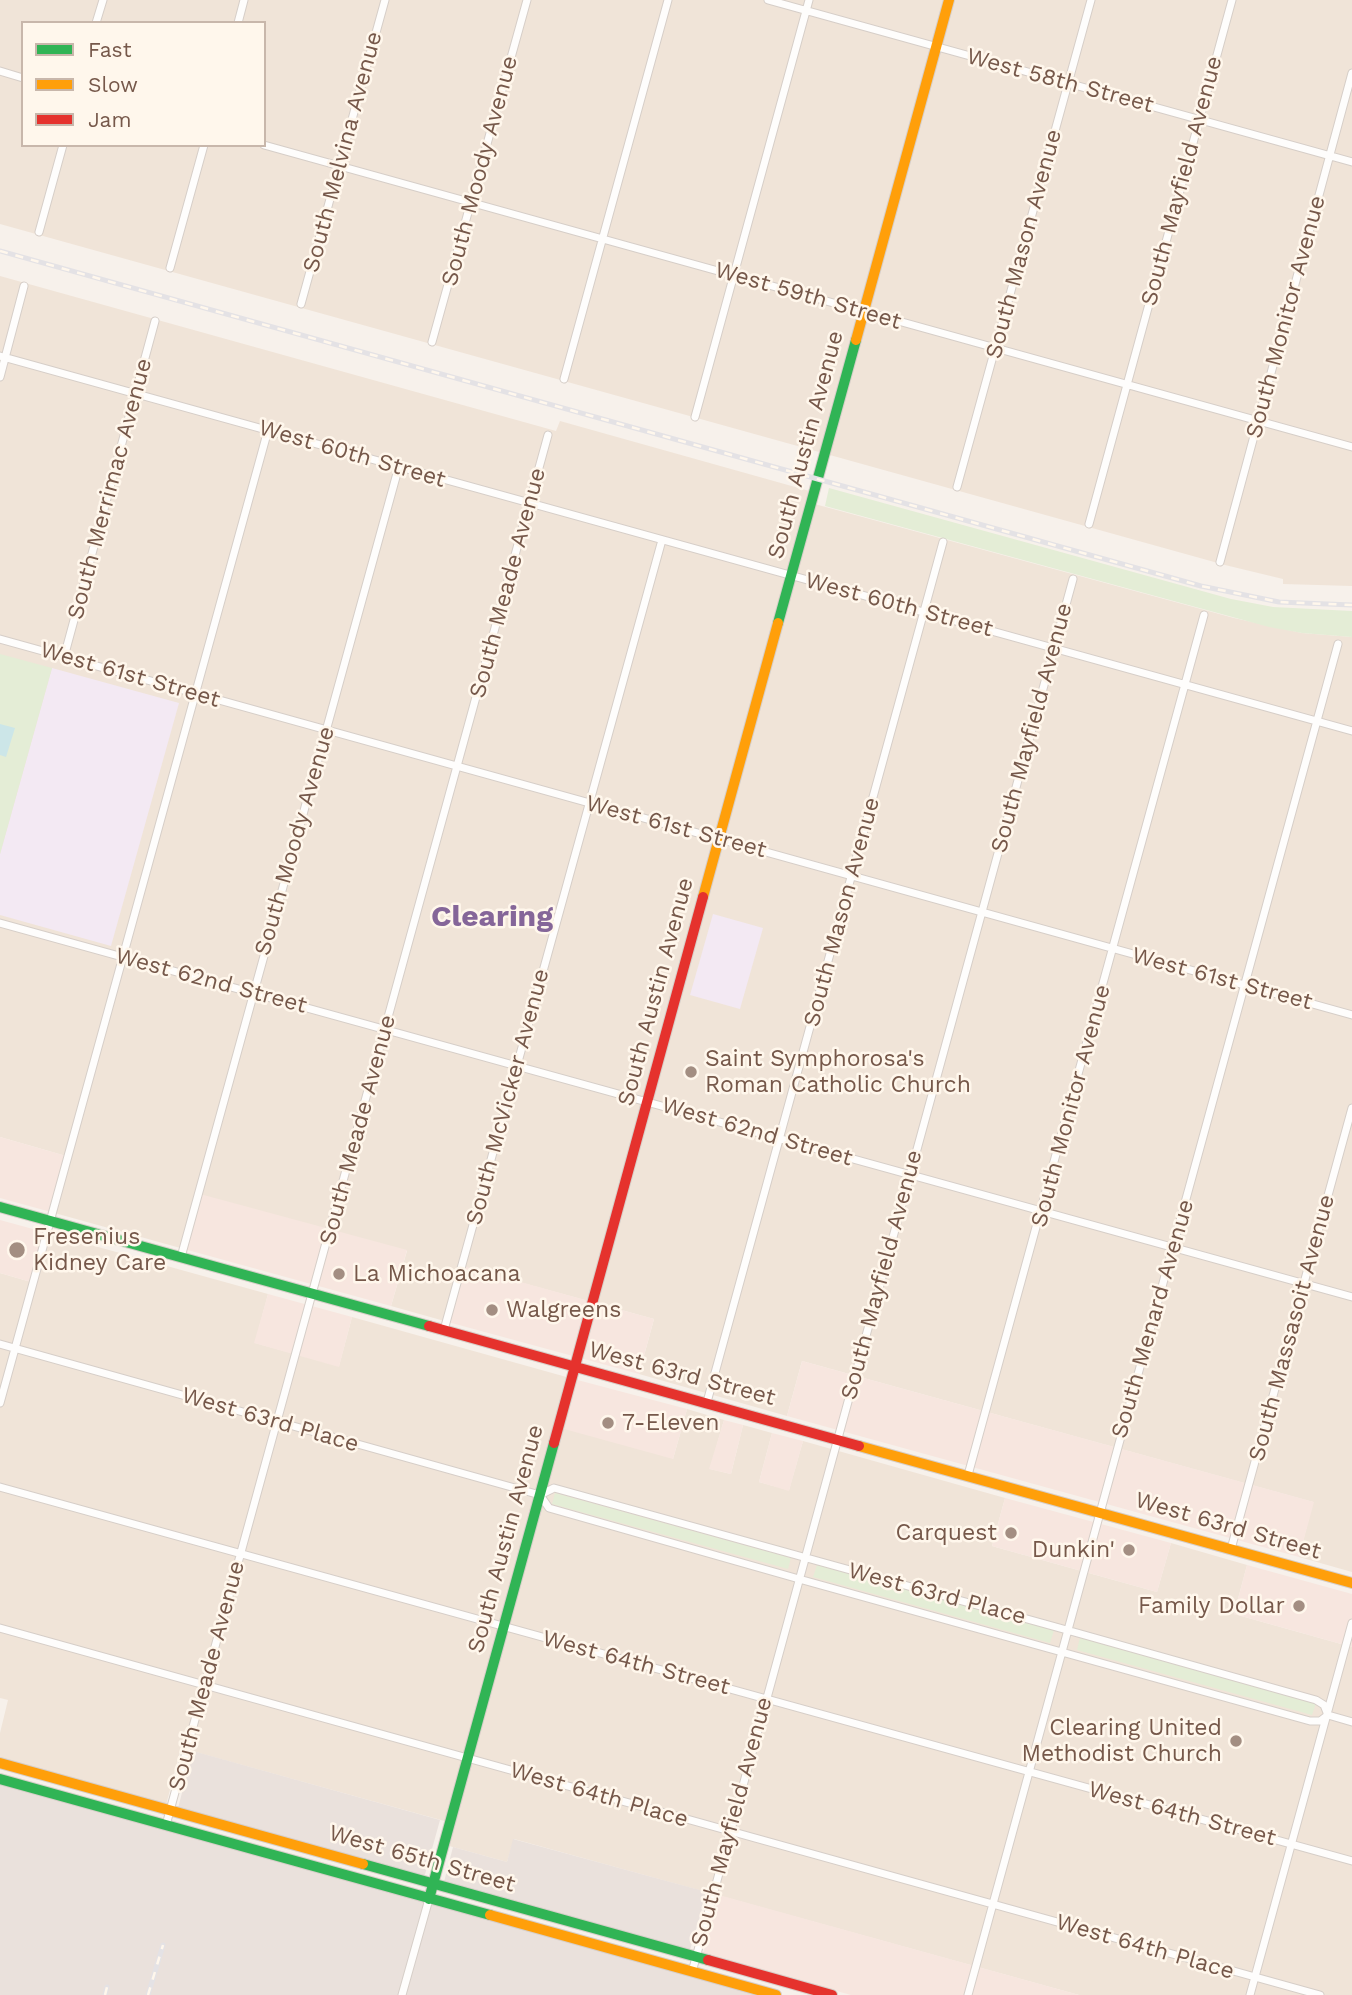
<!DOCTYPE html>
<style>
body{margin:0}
#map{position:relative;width:1352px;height:1995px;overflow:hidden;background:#f7f1eb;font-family:"Work Sans",sans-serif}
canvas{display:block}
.legend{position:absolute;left:21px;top:21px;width:245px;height:126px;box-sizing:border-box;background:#fff7ec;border:2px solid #c8b7ab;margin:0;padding:9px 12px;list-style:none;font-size:21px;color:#76584a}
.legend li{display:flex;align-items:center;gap:14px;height:35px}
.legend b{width:35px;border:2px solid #c8b7ab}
</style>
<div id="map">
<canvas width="1352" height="1995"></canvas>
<ul class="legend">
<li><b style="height:9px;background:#30b455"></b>Fast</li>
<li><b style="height:9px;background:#ff9f0a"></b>Slow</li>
<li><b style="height:9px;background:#e5322d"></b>Jam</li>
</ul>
</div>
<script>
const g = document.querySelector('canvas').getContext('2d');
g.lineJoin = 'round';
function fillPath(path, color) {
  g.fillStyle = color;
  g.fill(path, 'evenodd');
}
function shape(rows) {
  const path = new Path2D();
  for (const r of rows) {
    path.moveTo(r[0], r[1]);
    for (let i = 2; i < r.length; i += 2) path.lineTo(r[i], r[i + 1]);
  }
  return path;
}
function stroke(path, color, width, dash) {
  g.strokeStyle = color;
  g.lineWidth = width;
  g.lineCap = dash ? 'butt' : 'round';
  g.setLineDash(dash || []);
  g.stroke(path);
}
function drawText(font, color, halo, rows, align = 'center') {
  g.font = font + ' "Work Sans",sans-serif';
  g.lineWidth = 5;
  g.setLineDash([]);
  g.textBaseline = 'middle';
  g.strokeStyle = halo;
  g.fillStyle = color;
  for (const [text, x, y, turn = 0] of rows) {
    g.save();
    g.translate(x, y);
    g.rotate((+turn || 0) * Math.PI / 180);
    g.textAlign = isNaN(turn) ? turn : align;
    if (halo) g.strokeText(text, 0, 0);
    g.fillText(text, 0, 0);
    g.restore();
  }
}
fillPath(shape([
 [0,0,1352,0,1352,586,1283,584,1283,579,1225,565,0,224],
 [23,23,264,23,264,145,23,145],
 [0,276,556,431,560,421,813,492,811,503,1234,618,1302,633,1352,637,1352,1572,1299,1557,1313,1502,802,1361,787,1416,639,1374,654,1319,464,1267,448,1322,391,1306,407,1251,184,1249,51,1212,66,1156,0,1137],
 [44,1232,268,1294,255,1343,339,1366,352,1317,570,1378,673,1459,687,1409,724,1420,710,1469,731,1474,743,1425,772,1433,759,1482,789,1490,803,1441,1005,1498,992,1546,1157,1592,1171,1543,1247,1565,1234,1614,1352,1647,1352,1995,1079,1995,514,1839,507,1862,442,1844,448,1822,181,1748,166,1805,0,1759,0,1733,8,1700,0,1698,0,1273,31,1282]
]), '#f0e4d8');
fillPath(shape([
 [0,1137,66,1156,51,1212,0,1198],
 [200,1194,407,1250,391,1306,184,1249],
 [0,1220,44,1232,31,1282,0,1273],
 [463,1266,654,1319,639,1374,448,1322],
 [268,1294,352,1317,339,1367,254,1343],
 [802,1361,1314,1502,1299,1557,787,1416],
 [570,1378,687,1409,673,1459,557,1427],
 [724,1420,743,1425,731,1474,709,1469],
 [772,1433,803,1441,789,1491,759,1482],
 [1005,1498,1171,1543,1157,1592,992,1546],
 [1247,1565,1352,1594,1352,1647,1234,1614],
 [719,1895,1079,1995,851,1995,703,1954]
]), '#f7e6df');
fillPath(shape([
 [193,1751,440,1820,424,1878,178,1808],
 [0,1782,778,1995,0,1995],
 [513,1839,707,1892,690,1950,444,1882,453,1847,507,1862]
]), '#eae1dc');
fillPath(shape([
 [52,668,179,703,111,946,0,915,0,854],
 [713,914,763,928,740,1009,690,995]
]), '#f3e9f3');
fillPath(shape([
 [829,488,1231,599,1273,607,1352,611,1352,637,1302,633,1269,627,825,506],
 [0,654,52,668,0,854],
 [555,1493,791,1558,788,1569,552,1504],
 [817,1565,1054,1630,1050,1643,813,1577],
 [1080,1637,1316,1703,1312,1715,1077,1650]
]), '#e4edd6');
fillPath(shape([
 [0,724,15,728,6,757,0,755]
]), '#cce6e8');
const street = shape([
 [768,0,1352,162],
 [96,23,103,0],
 [238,23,244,0],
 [0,71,23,78],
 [264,145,1352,447],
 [39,232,63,145],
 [170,268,204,145],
 [301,304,385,0],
 [432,342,527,0],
 [0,356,1352,731],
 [0,377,24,286],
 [564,379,668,0],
 [695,417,809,0],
 [957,487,1091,0],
 [1089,524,1232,0],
 [1220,562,1352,73],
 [0,639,1352,1015],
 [64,657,155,321],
 [0,923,1352,1297],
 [181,1257,399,466],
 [444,1330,662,540],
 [0,1344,540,1495,549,1508,799,1579,1310,1721,1320,1721,1328,1715],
 [707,1402,943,542],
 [0,1403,268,430],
 [968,1475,1204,615],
 [0,1487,1352,1861],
 [540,1495,554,1488,1056,1627,1316,1700,1324,1705,1328,1715],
 [1231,1549,1352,1108],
 [0,1628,1320,1995],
 [1328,1715,1352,1722],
 [166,1825,548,435],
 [692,1972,1073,579],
 [402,1995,429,1899],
 [968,1995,1338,644],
 [1250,1995,1352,1623]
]);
const fast = shape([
 [778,623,856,340],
 [0,1207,429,1326],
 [0,1779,490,1915],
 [363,1864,708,1960],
 [429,1899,554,1443]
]);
const slow = shape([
 [856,340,949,0],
 [703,897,778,623],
 [859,1446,1352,1583],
 [0,1763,363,1864],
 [490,1915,776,1995]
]);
const jam = shape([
 [429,1326,859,1446],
 [554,1443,703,897],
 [708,1960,832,1995]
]);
stroke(street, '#d6cec8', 9);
stroke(fast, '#d6cec8', 12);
stroke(slow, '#d6cec8', 12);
stroke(jam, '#d6cec8', 12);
stroke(street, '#fefdfc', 7);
stroke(fast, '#30b455', 10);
stroke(slow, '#ff9f0a', 10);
stroke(jam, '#e5322d', 10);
const rail = shape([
 [0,251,1201,586,1279,602,1352,605],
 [105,1995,107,1987],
 [148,1995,163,1945]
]);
stroke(rail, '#e4e2e5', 5);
stroke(rail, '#fff7ec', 2.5, [8]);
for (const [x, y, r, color] of [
 [691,1072,7,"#a38e82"],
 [17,1250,9,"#a38e82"],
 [339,1274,7,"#a38e82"],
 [492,1310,7,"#a38e82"],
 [608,1423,7,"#a38e82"],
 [1011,1533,7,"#a38e82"],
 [1129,1550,7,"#a38e82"],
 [1299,1606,7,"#a38e82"],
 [1236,1741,7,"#a38e82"]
]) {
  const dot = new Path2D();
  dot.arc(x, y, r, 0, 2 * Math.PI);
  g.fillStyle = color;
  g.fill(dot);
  stroke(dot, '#fff7ec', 2.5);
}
drawText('23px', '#76584a', '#fff7ec', [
 ["West 58th Street",1060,81,15],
 ["South Melvina Avenue",343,152,-75],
 ["South Moody Avenue",480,171,-75],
 ["South Mayfield Avenue",1182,181,-75],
 ["South Mason Avenue",1024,244,-75],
 ["West 59th Street",808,296,16],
 ["South Monitor Avenue",1286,317,-75],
 ["South Austin Avenue",806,445,-75],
 ["West 60th Street",352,454,16],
 ["South Merrimac Avenue",110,489,-75],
 ["South Meade Avenue",508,583,-75],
 ["West 60th Street",899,605,15],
 ["West 61st Street",130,675,16],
 ["South Mayfield Avenue",1032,728,-75],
 ["West 61st Street",676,827,15],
 ["South Moody Avenue",295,841,-74],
 ["South Mason Avenue",842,912,-75],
 ["West 61st Street",1222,979,15],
 ["West 62nd Street",211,981,15],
 ["South Austin Avenue",656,992,-75],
 ["South McVicker Avenue",508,1097,-75],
 ["South Monitor Avenue",1071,1106,-75],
 ["South Meade Avenue",358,1130,-75],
 ["West 62nd Street",757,1132,16],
 ["South Mayfield Avenue",882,1275,-75],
 ["South Menard Avenue",1153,1319,-74],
 ["South Massasoit Avenue",1292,1328,-75],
 ["West 63rd Street",682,1374,15],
 ["West 63rd Place",270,1420,16],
 ["West 63rd Street",1228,1526,16],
 ["South Austin Avenue",506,1539,-75],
 ["West 63rd Place",937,1594,15],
 ["West 64th Street",636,1663,15],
 ["South Meade Avenue",207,1676,-75],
 ["West 64th Place",599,1795,16],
 ["West 64th Street",1182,1814,15],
 ["South Mayfield Avenue",732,1822,-75],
 ["West 65th Street",422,1859,16],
 ["West 64th Place",1145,1947,16]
]);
drawText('23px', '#76584a', '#fff7ec', [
 ["Saint Symphorosa's",705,1059],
 ["Roman Catholic Church",705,1085],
 ["Fresenius",33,1237],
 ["Kidney Care",33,1263],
 ["La Michoacana",353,1274],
 ["Walgreens",506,1310],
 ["7-Eleven",622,1423],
 ["Carquest",997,1533,"right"],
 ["Dunkin'",1115,1550,"right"],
 ["Family Dollar",1285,1606,"right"],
 ["Clearing United",1222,1728,"right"],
 ["Methodist Church",1222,1754,"right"]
], 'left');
drawText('bold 30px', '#856699', '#fff7ec', [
 ["Clearing",492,917]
]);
</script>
